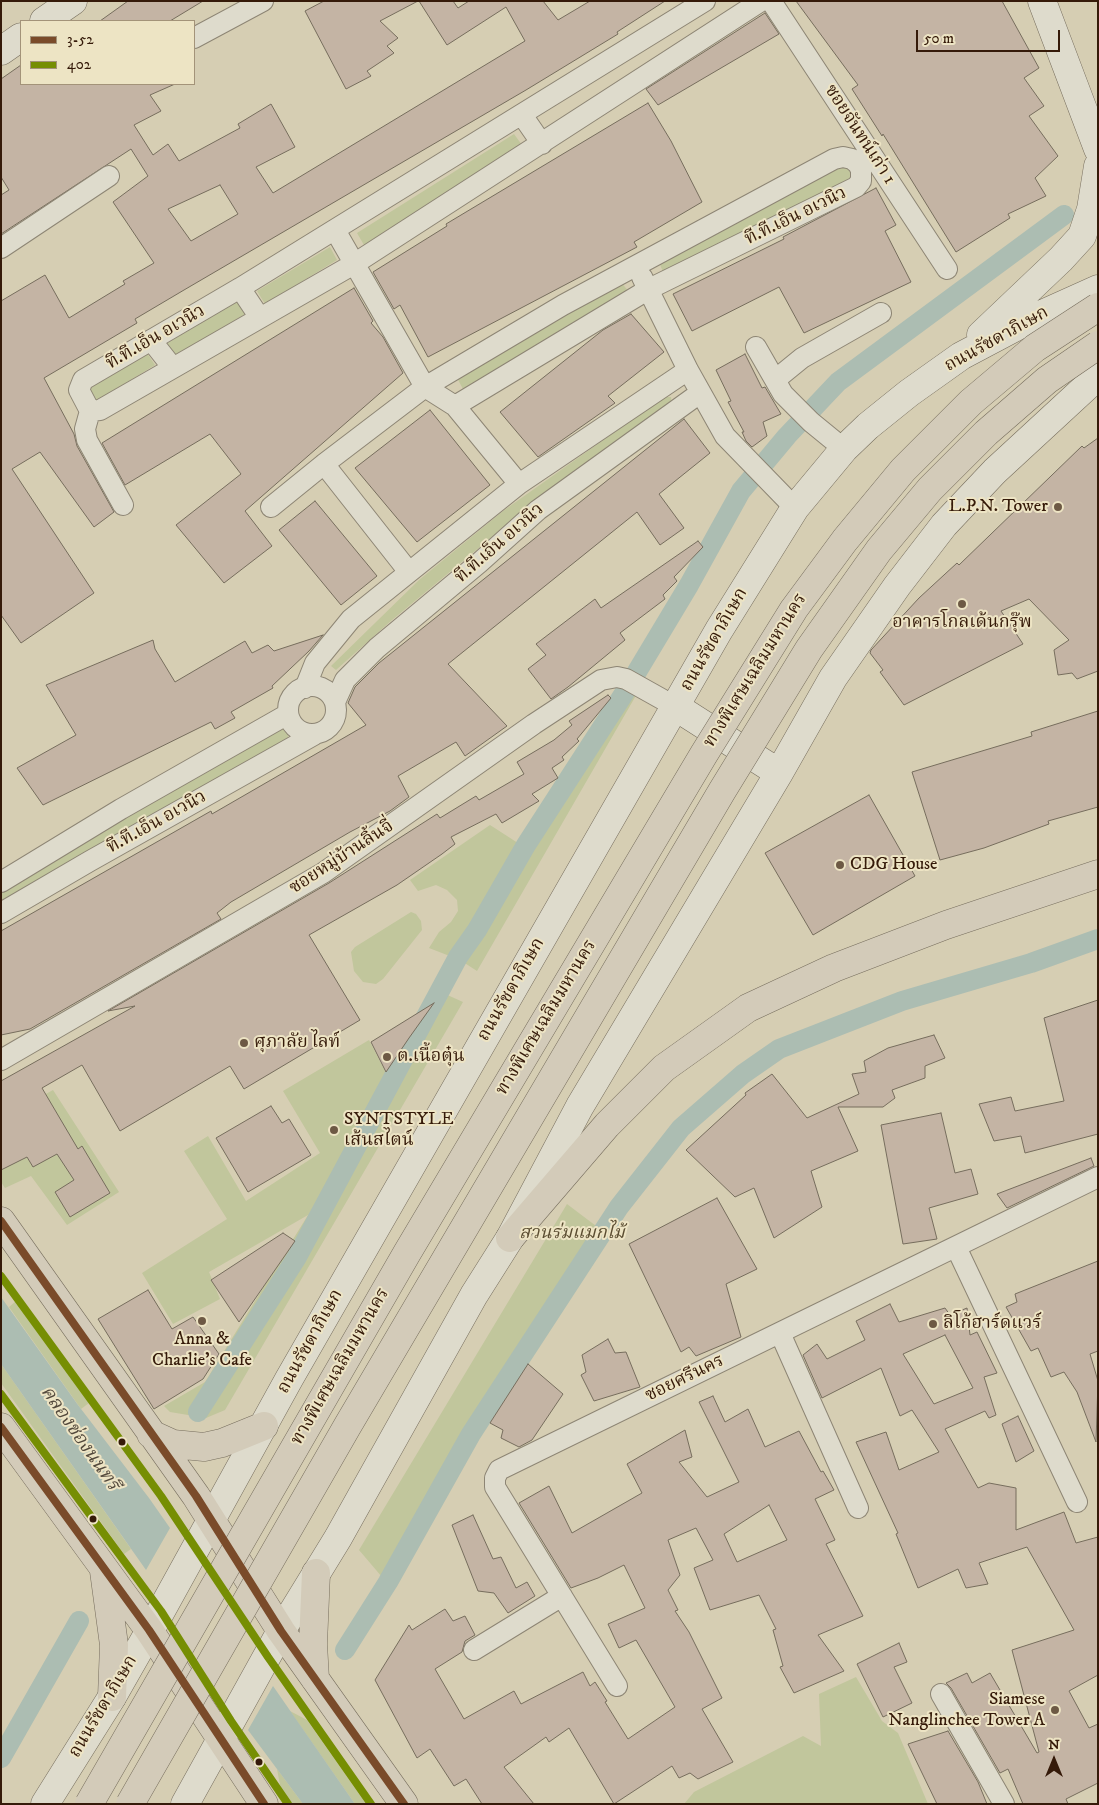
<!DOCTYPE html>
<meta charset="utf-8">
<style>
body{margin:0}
#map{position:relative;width:1099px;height:1805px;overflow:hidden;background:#d6ceb3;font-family:"IM FELL DW Pica",serif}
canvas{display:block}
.frame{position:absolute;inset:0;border:2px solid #351a09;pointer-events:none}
.legend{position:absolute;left:20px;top:20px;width:175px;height:65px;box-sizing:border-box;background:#ede4c4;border:1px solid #a39379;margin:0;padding:6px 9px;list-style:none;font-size:15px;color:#351a09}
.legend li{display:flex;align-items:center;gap:10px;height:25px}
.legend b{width:25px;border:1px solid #a39379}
.north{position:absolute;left:1029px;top:1735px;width:50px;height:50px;-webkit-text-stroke:4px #ede4c4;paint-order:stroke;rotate:0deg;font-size:14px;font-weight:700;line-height:20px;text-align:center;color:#351a09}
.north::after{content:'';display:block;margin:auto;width:18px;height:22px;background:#351a09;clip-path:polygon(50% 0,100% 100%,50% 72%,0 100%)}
.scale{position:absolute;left:916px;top:30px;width:144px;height:22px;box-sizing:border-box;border:2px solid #351a09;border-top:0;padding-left:6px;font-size:15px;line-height:18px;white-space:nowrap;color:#351a09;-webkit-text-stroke:4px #ede4c4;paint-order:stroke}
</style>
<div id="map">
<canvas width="1099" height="1805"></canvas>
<div class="frame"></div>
<ul class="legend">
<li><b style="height:6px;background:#7a4b2a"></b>3-52</li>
<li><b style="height:6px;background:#768e03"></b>402</li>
</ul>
<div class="north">N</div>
<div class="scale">50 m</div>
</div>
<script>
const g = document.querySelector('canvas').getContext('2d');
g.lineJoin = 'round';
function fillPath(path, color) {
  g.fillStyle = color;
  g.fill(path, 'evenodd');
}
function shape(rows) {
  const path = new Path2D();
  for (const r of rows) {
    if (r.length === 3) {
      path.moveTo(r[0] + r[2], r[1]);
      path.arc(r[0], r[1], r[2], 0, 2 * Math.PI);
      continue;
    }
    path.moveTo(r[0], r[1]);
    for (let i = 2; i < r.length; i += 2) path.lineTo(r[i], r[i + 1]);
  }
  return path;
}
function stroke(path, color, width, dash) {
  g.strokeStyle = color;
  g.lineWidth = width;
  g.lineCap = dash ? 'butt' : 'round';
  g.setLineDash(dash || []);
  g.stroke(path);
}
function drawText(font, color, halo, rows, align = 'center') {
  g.font = font + ' "IM FELL DW Pica","Noto Serif Thai",serif';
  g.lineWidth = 4;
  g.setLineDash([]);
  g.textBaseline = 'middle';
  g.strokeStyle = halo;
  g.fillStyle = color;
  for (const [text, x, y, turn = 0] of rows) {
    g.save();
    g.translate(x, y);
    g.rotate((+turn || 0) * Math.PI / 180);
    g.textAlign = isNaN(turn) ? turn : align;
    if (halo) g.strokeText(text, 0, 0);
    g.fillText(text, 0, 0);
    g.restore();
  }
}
fillPath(shape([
 [514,134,522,145,364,245,357,233],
 [846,164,855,179,664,274,658,260],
 [330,247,337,260,265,304,257,291],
 [621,282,629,292,463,389,457,378],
 [239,300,247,313,174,357,166,344],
 [147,353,155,365,95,402,87,390],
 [664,397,671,397,672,407,557,483,392,620,336,670,331,666,419,580,503,511],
 [623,686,638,692,477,971,460,960,429,948,439,932,451,922,458,911,457,900,447,890,436,885,418,891,410,880,490,825,521,845],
 [285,727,289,731,288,738,1,905,1,892,11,885,278,729],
 [411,912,416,914,421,921,422,930,383,979,376,984,363,982,354,971,351,952,355,947],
 [443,993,463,1002,225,1410,206,1418,170,1412,164,1406,205,1382,308,1215,209,1272,220,1299,173,1324,142,1273,227,1219,184,1151,208,1136,246,1201,320,1153,283,1091,369,1040,390,1081],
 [53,1090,119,1192,67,1225,31,1176,5,1188,1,1182,1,1119],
 [567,1204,600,1229,444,1471,382,1577,359,1550],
 [16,1301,89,1403,81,1409,9,1307],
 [1,1364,20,1391,131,1549,124,1554,1,1383],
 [856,1677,882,1721,898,1733,928,1804,684,1804,694,1792,803,1736,821,1746,819,1694],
 [290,1711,307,1720,366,1804,355,1804],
 [277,1769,303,1804,292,1804,281,1790]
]), '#c1c69c');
fillPath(shape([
 [1,1297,78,1405,149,1498,170,1528,146,1570,1,1364],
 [273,1686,298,1722,355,1804,303,1804,248,1730]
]), '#acbdb2');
stroke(shape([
 [198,1412,297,1257,458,957,477,930,526,845,623,695,689,585,741,491,787,436,838,382,1064,215],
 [345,1650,388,1582,471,1434,619,1207,681,1128,743,1074,779,1049,902,1001,1031,963,1098,939],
 [1,1758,79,1621]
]), '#acbdb2', 20);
const building = shape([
 [128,1,203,1,170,21,100,21,128,1],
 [324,1,418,1,380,21,398,38,387,46,394,53,367,71,371,76,346,89,305,11,324,1],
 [419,1,453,1,458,8,469,1,543,1,558,20,590,1,665,1,617,32,618,34,526,90,184,290,135,319,137,323,44,378,74,434,77,446,114,512,94,527,40,452,12,469,94,593,21,643,1,615,1,301,45,275,69,318,125,284,123,281,154,263,113,202,148,176,131,149,1,234,1,195,9,190,1,177,1,79,21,65,21,84,175,84,150,95,161,111,134,125,153,155,168,144,179,161,240,128,238,124,271,104,295,147,256,167,273,193,525,41,506,7,447,45,419,1],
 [220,185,238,214,191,241,168,209,220,185],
 [796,1,1002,1,1039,68,1024,78,1044,106,1029,116,1058,156,1035,178,1046,196,1008,214,1010,218,956,252,883,134,882,136,852,89,858,85,796,1],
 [765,13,779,34,658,105,646,89,765,13],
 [648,103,671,141,702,202,634,242,637,247,428,357,400,305,394,309,373,272,447,226,446,224,648,103],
 [876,188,896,225,885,231,911,282,804,333,779,287,692,331,673,294,784,239,783,237,876,188],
 [354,288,373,321,371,323,383,337,403,373,245,511,272,546,224,583,176,525,241,474,210,434,125,485,102,443,354,288],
 [631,314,664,352,608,396,615,403,538,457,500,412,603,330,631,314],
 [745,354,762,388,765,387,781,414,763,422,767,436,752,447,746,441,742,432,744,432,728,402,731,401,716,370,745,354],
 [430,410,490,485,417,542,355,468,430,410],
 [684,419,710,453,659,494,684,528,660,545,637,512,448,664,507,726,465,756,456,742,398,776,409,797,390,811,350,832,231,902,217,913,221,919,30,1029,1,1035,1,931,211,811,212,814,366,725,348,703,355,687,379,663,684,419],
 [1098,438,1098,671,1077,679,1072,673,1058,675,1054,650,1069,640,1029,599,1001,611,1023,644,904,705,880,672,883,670,870,653,871,650,919,598,957,563,959,565,1082,446,1084,448,1098,438],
 [315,501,377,576,341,605,279,530,315,501],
 [698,541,703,547,674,577,677,581,663,595,665,599,620,633,625,640,568,687,551,699,528,669,546,655,536,644,595,599,601,608,698,541],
 [323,635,309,651,272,686,273,688,231,712,235,718,215,729,211,722,43,805,17,768,76,735,46,685,153,640,155,649,175,682,245,641,252,653,268,645,274,651,323,635],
 [608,695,611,698,577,739,579,741,562,757,564,760,552,768,558,778,532,794,539,801,502,823,496,814,451,837,455,844,442,854,397,885,309,935,360,1020,244,1089,230,1066,120,1131,82,1065,42,1088,78,1149,82,1146,110,1193,70,1217,55,1192,74,1180,57,1154,33,1167,27,1157,1,1170,1,1081,135,1006,108,1011,329,883,437,814,440,818,476,796,479,800,524,774,517,762,554,740,572,725,569,721,608,695],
 [1098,711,1098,807,1048,821,1049,824,984,848,940,860,912,772,1032,736,1031,732,1098,711],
 [869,795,915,876,813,935,765,853,869,795],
 [1098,1000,1098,1134,1025,1153,1021,1136,994,1141,979,1104,1011,1097,1015,1111,1064,1101,1044,1018,1098,1000],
 [434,1003,409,1038,386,1072,371,1042,434,1003],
 [934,1035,945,1058,925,1066,925,1078,892,1090,895,1098,883,1107,838,1107,858,1151,811,1171,822,1207,774,1238,754,1188,735,1197,686,1150,746,1095,745,1093,772,1074,807,1118,859,1094,852,1074,866,1072,864,1061,888,1048,934,1035],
 [271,1106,282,1123,289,1119,311,1155,248,1192,216,1138,271,1106],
 [941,1113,955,1173,971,1169,978,1194,929,1208,937,1239,903,1244,881,1125,941,1113],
 [1091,1158,1094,1166,1007,1208,997,1194,1091,1158],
 [717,1198,757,1269,726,1284,741,1337,696,1356,689,1347,681,1352,629,1244,717,1198],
 [283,1233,295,1241,239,1322,211,1280,283,1233],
 [1098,1261,1098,1351,1090,1354,1098,1381,1096,1442,1077,1392,1064,1372,1051,1377,1038,1348,1031,1351,1006,1307,1017,1302,1015,1294,1098,1261],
 [148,1290,172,1329,193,1317,219,1354,203,1379,154,1409,98,1319,148,1290],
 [890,1304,899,1322,945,1308,950,1315,967,1308,970,1335,977,1332,997,1373,984,1377,996,1415,989,1418,985,1411,945,1429,978,1488,989,1483,1016,1488,1016,1530,1064,1512,1076,1543,1098,1537,1098,1675,1069,1691,1089,1728,1098,1724,1098,1783,1066,1799,1068,1804,1023,1804,1008,1769,1000,1773,951,1688,946,1683,967,1673,972,1683,990,1673,1037,1753,1039,1752,1012,1650,1074,1630,1027,1547,979,1563,988,1584,966,1588,958,1569,918,1588,896,1534,898,1533,856,1442,886,1432,899,1470,939,1452,912,1410,900,1416,881,1368,822,1398,803,1355,817,1344,827,1359,865,1340,856,1321,890,1304],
 [945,1335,973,1388,934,1404,903,1354,945,1335],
 [608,1339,615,1353,626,1352,640,1387,594,1401,581,1375,586,1372,582,1355,608,1339],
 [528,1364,563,1394,532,1440,519,1447,501,1438,503,1430,490,1423,528,1364],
 [713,1396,725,1422,748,1409,765,1447,799,1431,821,1472,823,1471,834,1490,815,1499,835,1540,826,1544,863,1616,818,1635,844,1671,794,1693,780,1667,783,1666,773,1630,776,1629,759,1595,710,1610,694,1568,713,1560,696,1528,668,1540,680,1575,668,1590,678,1610,675,1611,689,1632,722,1698,702,1709,733,1762,698,1779,690,1773,679,1778,672,1766,614,1804,569,1728,549,1742,546,1737,504,1767,534,1804,482,1804,466,1779,454,1786,430,1749,417,1758,375,1680,409,1625,412,1630,445,1609,453,1621,465,1616,475,1635,465,1641,462,1652,435,1669,464,1719,514,1691,521,1704,583,1672,590,1686,595,1682,607,1701,605,1702,628,1739,675,1707,636,1640,619,1648,608,1624,645,1608,624,1565,598,1578,571,1588,519,1503,549,1486,572,1533,642,1493,627,1464,685,1430,692,1457,679,1462,707,1497,739,1482,699,1402,713,1396],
 [769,1505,787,1540,737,1562,724,1534,769,1505],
 [1018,1416,1034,1451,1016,1462,1002,1424,1018,1416],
 [473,1515,493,1559,501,1557,516,1588,527,1582,535,1596,508,1613,494,1593,478,1591,452,1525,473,1515],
 [899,1643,907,1662,894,1667,912,1703,883,1717,857,1664,899,1643],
 [948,1731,978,1782,987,1804,937,1804,908,1744,948,1731]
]);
fillPath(building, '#c4b4a4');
stroke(building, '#766d5d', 1);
const street = shape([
 [705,1,240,288,83,380,79,390,90,411,100,410,354,264,761,1],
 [771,1,947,269],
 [194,38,263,1],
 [522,115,542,144],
 [335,230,425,387,455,406,519,484],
 [1,248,109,176],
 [642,277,688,370,725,436,795,508],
 [240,288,260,318],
 [151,340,173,368],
 [756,347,783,394,811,422,844,449],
 [775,380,802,358,881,313],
 [90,411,85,429,87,440,123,505],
 [271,507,324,464],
 [409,572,324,464,425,387,563,305,834,159,843,157,852,159,858,164,861,170,861,181,856,187,649,289,455,406],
 [312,710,24],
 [305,688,315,663,351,619,519,484,688,370],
 [335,702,345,680,377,648,479,563,538,510,700,393],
 [1,882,121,809,288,714],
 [1,913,90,861,314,735],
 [1,1060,323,873,534,724,601,680,617,677,626,679,676,707],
 [956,1247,1077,1502],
 [780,1333,858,1508],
 [474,1650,562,1596],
 [617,1686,495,1487,495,1478,499,1470,1098,1177],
 [941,1694,1004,1804]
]);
const secondary = shape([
 [1042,1,1098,149],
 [44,21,73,1],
 [1,51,21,37],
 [981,335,1061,259,1082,236,1091,209,1098,166],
 [676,707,779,773],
 [45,1804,112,1697,161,1611,289,1379,719,630,795,508,844,449,868,426,909,393,961,356,1029,320,1098,289],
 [185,1804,281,1631,338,1538,474,1295,510,1238,580,1106,779,773,833,678,897,586,944,525,995,471,1098,376]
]);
const primary = shape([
 [1,1221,196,1496,281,1631,404,1804],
 [510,1238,607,1125,664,1068,748,1008,834,968,946,925,1098,874],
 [1,1427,149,1630,264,1804],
 [151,1434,173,1444,204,1447,222,1443,264,1426],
 [104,1571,114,1645,112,1697],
 [315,1679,313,1644,316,1573]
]);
stroke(street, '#8d8574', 22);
stroke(secondary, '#766d5d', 29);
stroke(primary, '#766d5d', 29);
stroke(street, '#dedbcc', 20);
stroke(secondary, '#dedbcc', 28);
stroke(primary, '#d3cbb9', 28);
const highwayBridge = shape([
 [89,1804,407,1253,704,754,794,609,845,540,903,470,971,402,1035,348,1098,307],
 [130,1804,348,1425,722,791,809,649,879,550,930,489,986,433,1047,380,1098,345]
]);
stroke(highwayBridge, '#766d5d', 29, []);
stroke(highwayBridge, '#d3cbb9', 28);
stroke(shape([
 [1,1221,196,1496,281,1631,404,1804],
 [1,1427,149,1630,264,1804]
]), '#7a4b2a', 8);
stroke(shape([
 [1,1276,161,1496,268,1657,371,1804],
 [1,1394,161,1611,231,1721,288,1804]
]), '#768e03', 8);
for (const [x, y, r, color] of [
 [1058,507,5,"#6d5944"],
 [962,604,5,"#6d5944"],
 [840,865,5,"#6d5944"],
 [244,1043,5,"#6d5944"],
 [387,1057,5,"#6d5944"],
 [334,1130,5,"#6d5944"],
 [202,1321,5,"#6d5944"],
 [933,1324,5,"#6d5944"],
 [122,1442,4.5,"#351a09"],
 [93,1519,4.5,"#351a09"],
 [1055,1710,5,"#6d5944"],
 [259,1762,4.5,"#351a09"]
]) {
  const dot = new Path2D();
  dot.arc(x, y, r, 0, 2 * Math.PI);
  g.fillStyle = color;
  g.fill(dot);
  stroke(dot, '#ede4c4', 2);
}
drawText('18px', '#351a09', '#ede4c4', [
 ["ซอยจันทน์เก่า 1",859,135,57],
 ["ที.ที.เอ็น อเวนิว",796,217,-26],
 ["ที.ที.เอ็น อเวนิว",156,338,-30],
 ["ถนนรัชดาภิเษก",997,340,-29],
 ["ที.ที.เอ็น อเวนิว",500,544,-41],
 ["ถนนรัชดาภิเษก",715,640,-60],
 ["ทางพิเศษเฉลิมมหานคร",756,671,-58],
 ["ที.ที.เอ็น อเวนิว",157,823,-29],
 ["ซอยหมู่บ้านลิ้นจี่",342,858,-33],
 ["ถนนรัชดาภิเษก",512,990,-60],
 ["ทางพิเศษเฉลิมมหานคร",547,1018,-59],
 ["ถนนรัชดาภิเษก",311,1342,-61],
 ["ทางพิเศษเฉลิมมหานคร",341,1367,-60],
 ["ซอยศรีนคร",685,1379,-26],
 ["ถนนรัชดาภิเษก",104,1707,-59]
]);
drawText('18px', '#351a09', '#ede4c4', [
 ["L.P.N. Tower",1048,507,"right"],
 ["อาคารโกลเด้นกรุ๊พ",962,623,"center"],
 ["CDG House",850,865],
 ["ศุภาลัย ไลท์",254,1043],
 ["ต.เนื้อตุ๋น",397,1057],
 ["SYNTSTYLE",344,1120],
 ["เส้นสไตน์",344,1141],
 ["ลิโก้ฮาร์ดแวร์",943,1324],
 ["Anna &",202,1340,"center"],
 ["Charlie's Cafe",202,1361,"center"],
 ["Siamese",1045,1700,"right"],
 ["Nanglinchee Tower A",1045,1721,"right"]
], 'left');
drawText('italic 18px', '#5a4c30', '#ede4c4', [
 ["สวนร่มแมกไม้",572,1234]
]);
drawText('italic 19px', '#53493c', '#ede4c4', [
 ["คลองช่องนนทรี",79,1439,55]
]);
</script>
